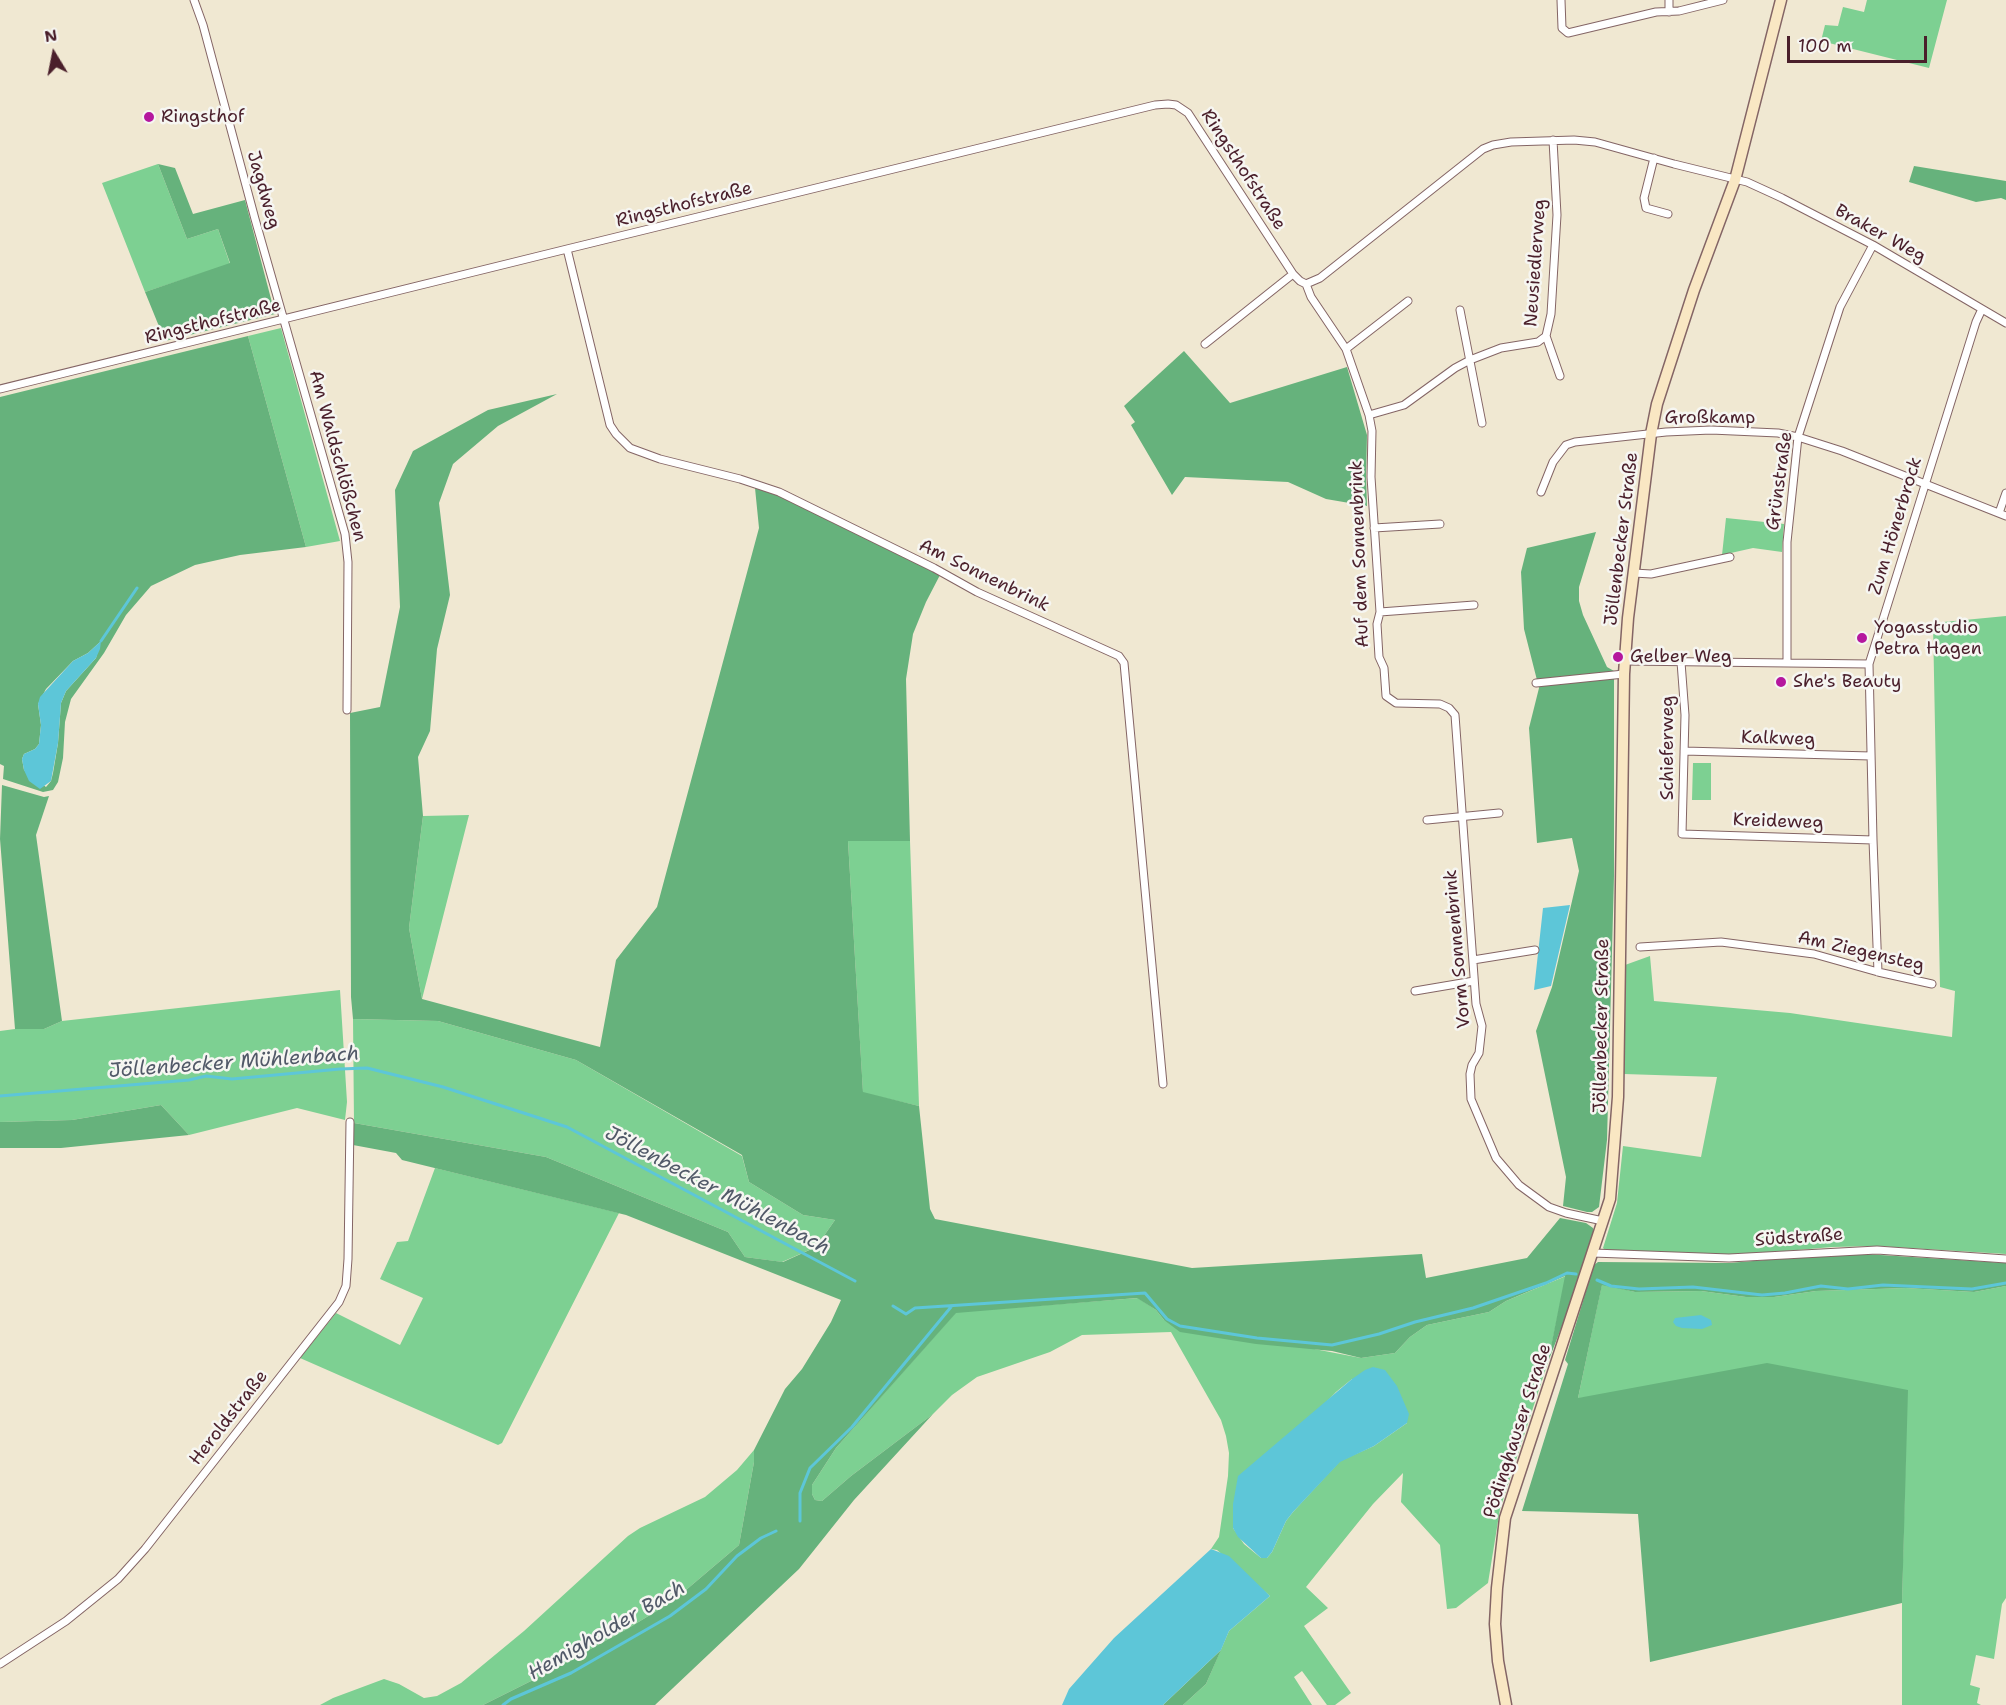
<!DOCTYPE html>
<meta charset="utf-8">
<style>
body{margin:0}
#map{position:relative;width:2006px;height:1705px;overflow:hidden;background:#f0e8d2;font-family:"Shantell Sans",sans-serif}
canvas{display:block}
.north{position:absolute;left:24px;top:24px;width:60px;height:60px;-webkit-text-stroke:4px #f6f6f2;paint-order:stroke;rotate:350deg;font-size:16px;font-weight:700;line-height:24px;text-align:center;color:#4a1f2b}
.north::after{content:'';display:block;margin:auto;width:21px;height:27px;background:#4a1f2b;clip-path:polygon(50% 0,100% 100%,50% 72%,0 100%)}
.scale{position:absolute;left:1787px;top:36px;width:140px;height:27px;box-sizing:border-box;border:3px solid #4a1f2b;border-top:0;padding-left:8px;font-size:18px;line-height:21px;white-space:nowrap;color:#4a1f2b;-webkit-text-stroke:4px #f6f6f2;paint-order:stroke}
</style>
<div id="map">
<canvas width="2006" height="1705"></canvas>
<div class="north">N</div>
<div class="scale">100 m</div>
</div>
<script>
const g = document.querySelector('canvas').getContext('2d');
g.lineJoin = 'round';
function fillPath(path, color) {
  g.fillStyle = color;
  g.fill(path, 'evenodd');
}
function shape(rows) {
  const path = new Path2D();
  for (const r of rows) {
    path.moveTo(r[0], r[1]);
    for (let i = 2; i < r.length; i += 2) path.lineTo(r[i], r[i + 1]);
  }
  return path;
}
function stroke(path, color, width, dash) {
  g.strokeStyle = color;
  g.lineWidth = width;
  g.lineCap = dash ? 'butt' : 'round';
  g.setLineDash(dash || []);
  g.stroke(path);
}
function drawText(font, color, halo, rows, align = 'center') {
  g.font = font + ' "Shantell Sans",sans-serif';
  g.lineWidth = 5;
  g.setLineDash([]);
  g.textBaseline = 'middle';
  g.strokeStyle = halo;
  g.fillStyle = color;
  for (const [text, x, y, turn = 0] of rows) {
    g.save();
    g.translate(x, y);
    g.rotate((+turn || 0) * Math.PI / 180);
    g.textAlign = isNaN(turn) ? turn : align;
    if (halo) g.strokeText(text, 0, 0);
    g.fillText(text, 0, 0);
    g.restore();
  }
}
fillPath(shape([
 [1867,0,1947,0,1929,68,1821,41,1825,25,1838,26,1843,7,1864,12],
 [158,164,187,239,218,229,230,264,145,292,102,183],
 [281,328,340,541,306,547,248,336],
 [1726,518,1784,524,1782,552,1753,548,1722,555],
 [2006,616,2006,1254,1877,1246,1832,1247,1728,1256,1607,1252,1603,1248,1617,1203,1623,1146,1701,1157,1717,1077,1624,1074,1625,965,1650,956,1654,1001,1790,1013,1952,1037,1955,991,1940,987,1933,623],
 [1693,763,1711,763,1711,800,1692,800],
 [469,815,422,999,409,928,423,816],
 [848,841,910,841,919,1106,863,1093],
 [340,990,347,1102,345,1120,297,1108,189,1135,161,1105,72,1120,0,1122,0,1031,15,1029,44,1029,62,1021],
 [353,1019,438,1021,576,1060,742,1156,749,1182,803,1215,835,1220,816,1247,782,1262,745,1257,728,1232,546,1157,354,1123],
 [435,1168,619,1213,502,1443,498,1445,300,1358,336,1313,400,1345,423,1298,380,1279,397,1242,408,1241],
 [1566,1276,1548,1362,1500,1509,1488,1583,1456,1608,1447,1609,1440,1545,1401,1502,1403,1473,1373,1504,1306,1587,1328,1608,1304,1626,1351,1693,1335,1705,1327,1705,1302,1671,1294,1677,1312,1705,1183,1705,1206,1684,1229,1631,1270,1596,1217,1550,1211,1549,1219,1537,1228,1476,1229,1453,1226,1436,1221,1420,1171,1332,1082,1335,1050,1352,977,1377,952,1395,933,1414,851,1476,822,1501,815,1500,812,1494,812,1485,836,1448,956,1312,1138,1298,1156,1310,1164,1320,1361,1358,1395,1353,1410,1337,1427,1325,1489,1312,1506,1301],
 [1352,1379,1407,1423,1374,1446,1340,1461,1293,1512,1286,1521,1272,1552,1267,1558,1261,1558,1244,1544,1233,1528,1235,1497,1336,1392],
 [1602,1284,1635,1292,1701,1291,1746,1297,1774,1297,1816,1291,1906,1288,1974,1292,2006,1286,2006,1598,2002,1604,1994,1659,1976,1655,1970,1685,1980,1688,1977,1703,1981,1705,1902,1705,1902,1603,1907,1390,1578,1398],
 [754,1450,754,1462,739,1545,673,1601,627,1629,543,1675,483,1705,320,1705,333,1698,384,1679,399,1684,424,1698,437,1696,461,1683,524,1631,628,1536,640,1528,705,1497,737,1470]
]), '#7dd092');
fillPath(shape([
 [158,164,175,168,193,214,245,200,275,314,165,341,145,292,230,263,218,229,187,239],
 [1914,166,2006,181,2006,200,2001,198,1976,202,1909,182],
 [248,336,306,547,240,555,195,565,151,586,126,615,104,653,71,699,65,722,63,758,58,782,53,790,43,792,3,779,4,766,0,764,0,397],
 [100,642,96,658,66,691,61,703,58,743,53,773,51,781,46,787,24,770,22,759,24,754,35,749,39,744,41,725,38,704,46,689,73,661,88,653],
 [1184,351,1230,403,1347,367,1367,435,1366,476,1367,506,1326,499,1288,482,1185,477,1172,495,1131,425,1135,422,1124,406],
 [557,394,498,426,453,464,439,503,450,595,437,649,430,731,418,757,423,816,409,928,422,999,600,1047,616,960,657,907,759,528,755,488,779,495,940,575,926,602,913,634,906,679,910,841,848,841,863,1092,919,1106,930,1209,935,1219,1192,1268,1422,1254,1426,1278,1527,1258,1560,1218,1586,1223,1593,1228,1594,1232,1581,1277,1548,1362,1565,1276,1506,1301,1489,1312,1427,1325,1410,1337,1395,1353,1361,1358,1332,1351,1256,1344,1180,1332,1164,1320,1156,1310,1137,1298,956,1313,836,1448,812,1485,812,1494,815,1500,822,1501,851,1476,933,1414,854,1500,799,1569,655,1705,483,1705,543,1675,627,1629,673,1601,739,1545,754,1462,754,1450,785,1389,802,1369,831,1322,841,1300,626,1215,402,1160,396,1153,353,1145,354,1123,546,1157,728,1232,745,1257,783,1262,816,1247,835,1220,803,1215,749,1182,742,1155,576,1060,438,1021,353,1019,351,997,350,713,380,707,400,607,395,490,413,451,488,410],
 [1596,532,1579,587,1579,601,1583,615,1607,667,1614,671,1614,876,1607,1140,1599,1207,1592,1212,1587,1212,1563,1206,1566,1177,1536,1031,1552,987,1579,871,1572,838,1537,843,1529,728,1539,688,1524,629,1521,572,1527,548],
 [2,785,44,797,49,796,36,835,62,1021,44,1029,15,1029,0,839],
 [161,1105,189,1135,61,1148,0,1148,0,1122,72,1120],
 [1849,1253,2006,1263,2006,1286,1974,1292,1906,1288,1816,1291,1774,1297,1746,1297,1701,1291,1635,1292,1602,1285,1578,1398,1767,1363,1908,1390,1902,1603,1650,1662,1638,1514,1522,1511,1568,1364,1565,1360,1594,1265,1598,1262,1729,1263],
 [1221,1650,1206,1684,1183,1705,1163,1705]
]), '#66b27c');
fillPath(shape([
 [101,641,100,649,96,658,66,691,61,703,58,743,51,781,40,789,29,781,24,770,22,759,24,754,35,749,39,744,41,725,38,704,40,697,73,661,88,653],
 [1570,905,1551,986,1534,990,1543,908],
 [1701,1315,1711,1320,1712,1325,1702,1329,1682,1328,1676,1326,1673,1322,1675,1318],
 [1373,1367,1385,1370,1397,1386,1409,1414,1407,1423,1374,1446,1340,1462,1293,1512,1286,1521,1272,1552,1267,1558,1261,1558,1238,1537,1233,1528,1233,1504,1238,1476,1352,1379,1365,1370],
 [1211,1549,1229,1556,1270,1596,1229,1631,1221,1650,1163,1705,1062,1705,1069,1689,1114,1638]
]), '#5dc6d8');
stroke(shape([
 [101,641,137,588],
 [0,1096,189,1080,206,1076,232,1079,340,1069,367,1068,443,1087,567,1127,855,1281],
 [1597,1280,1611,1286,1639,1289,1693,1287,1762,1295,1785,1293,1821,1286,1848,1289,1883,1285,1972,1289,2006,1283],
 [893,1306,906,1314,915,1308,1145,1293,1167,1319,1180,1326,1257,1338,1332,1345,1379,1334,1415,1322,1473,1308,1546,1283,1567,1273,1576,1274],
 [800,1521,800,1493,810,1468,852,1427,951,1307],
 [503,1705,511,1699,571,1673,670,1616,706,1589,737,1556,761,1538,776,1531]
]), '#5dc6d8', 3);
const minor = shape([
 [194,0,203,25,255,219,345,534,348,562,347,710],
 [1561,0,1562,28,1568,33,1656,12,1679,11,1723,0],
 [1669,0,1669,12],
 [1654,158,1644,198,1646,208,1668,214],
 [567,249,610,425,616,434,630,448,660,459,740,479,779,492,934,568,977,592,1119,656,1124,663,1163,1084],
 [1306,284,1311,297,1346,349,1369,415,1372,431,1371,477,1380,612,1377,624,1379,657,1384,668,1386,696,1396,703,1440,704,1449,708,1455,715,1476,1004,1482,1026,1479,1053,1472,1065,1470,1074,1471,1099,1496,1158,1519,1185,1549,1207,1566,1213,1603,1221],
 [1460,310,1482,423],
 [1546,336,1560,376],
 [1205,344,1293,274],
 [1346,349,1408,301],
 [0,389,567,249,1155,105,1168,104,1176,105,1188,113,1293,274,1300,281,1306,284,1320,278,1483,149,1493,145,1511,142,1574,140,1595,142,1674,164,1747,182,1782,198,1873,245,2006,323],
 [1369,415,1404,405,1455,368,1470,360,1501,348,1538,342,1546,336,1551,314,1557,215,1553,140],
 [1541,492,1553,462,1566,445,1575,442,1666,432,1711,430,1778,433,1798,437,1842,451,2006,516],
 [1999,513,2006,493],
 [1374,528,1440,524],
 [1634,573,1651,574,1730,557],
 [1380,612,1474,605],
 [1625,661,1869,664],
 [1681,662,1685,715,1682,834,1873,840],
 [1787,662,1787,542,1798,437,1840,307,1873,245],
 [1536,683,1624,674],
 [1684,751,1871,756],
 [1427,820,1499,813],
 [1640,947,1721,942,1814,954,1878,972,1932,984],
 [1473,960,1535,950],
 [1878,972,1873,840,1869,664,1976,322,1982,309],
 [1415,991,1474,981],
 [1593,1253,1729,1258,1877,1250,2006,1259],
 [0,1664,66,1621,118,1579,145,1549,339,1302,346,1286,348,1259,350,1122]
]);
const secondary = shape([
 [1506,1705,1498,1661,1495,1624,1497,1588,1505,1518,1610,1199,1618,1097,1624,674,1628,618,1651,434,1657,404,1694,290,1735,180,1781,0]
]);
stroke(minor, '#846565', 9);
stroke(secondary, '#846565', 13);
stroke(minor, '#fff', 7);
stroke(secondary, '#f9e7c3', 10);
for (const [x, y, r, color] of [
 [149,117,6,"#b5179e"],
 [1862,638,6,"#b5179e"],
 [1618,657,6,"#b5179e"],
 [1781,682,6,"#b5179e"]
]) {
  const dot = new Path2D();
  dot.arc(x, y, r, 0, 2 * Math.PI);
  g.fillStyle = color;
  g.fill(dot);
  stroke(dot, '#f6f6f2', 2);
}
drawText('18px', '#4a1f2b', '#f6f6f2', [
 ["Ringsthof",161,117],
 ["Yogasstudio",1874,628],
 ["Petra Hagen",1874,649],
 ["Gelber Weg",1630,657],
 ["She's Beauty",1793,682]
], 'left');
drawText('18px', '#4a1f2b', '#f6f6f2', [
 ["Ringsthofstraße",1243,170,57],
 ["Jagdweg",263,190,74],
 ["Ringsthofstraße",684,205,-14],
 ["Braker Weg",1880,234,29],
 ["Neusiedlerweg",1536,263,-86],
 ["Ringsthofstraße",213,322,-14],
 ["Großkamp",1710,418],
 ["Am Waldschlößchen",337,456,75],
 ["Grünstraße",1780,481,-82],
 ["Zum Hönerbrock",1896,526,-73],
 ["Jöllenbecker Straße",1622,539,-83],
 ["Auf dem Sonnenbrink",1360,554,-92],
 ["Am Sonnenbrink",984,576,26],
 ["Kalkweg",1778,739,2],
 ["Schieferweg",1668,748,-90],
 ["Kreideweg",1778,822,2],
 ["Vorm Sonnenbrink",1458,949,-95],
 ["Am Ziegensteg",1861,952,13],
 ["Jöllenbecker Straße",1602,1026,-89],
 ["Südstraße",1799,1238,-4],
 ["Heroldstraße",229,1418,-52],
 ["Pödinghauser Straße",1518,1431,-72]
]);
drawText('italic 20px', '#515968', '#f6f6f2', [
 ["Jöllenbecker Mühlenbach",234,1063,-4],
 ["Jöllenbecker Mühlenbach",717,1191,28],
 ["Hemigholder Bach",607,1631,-30]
]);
</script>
